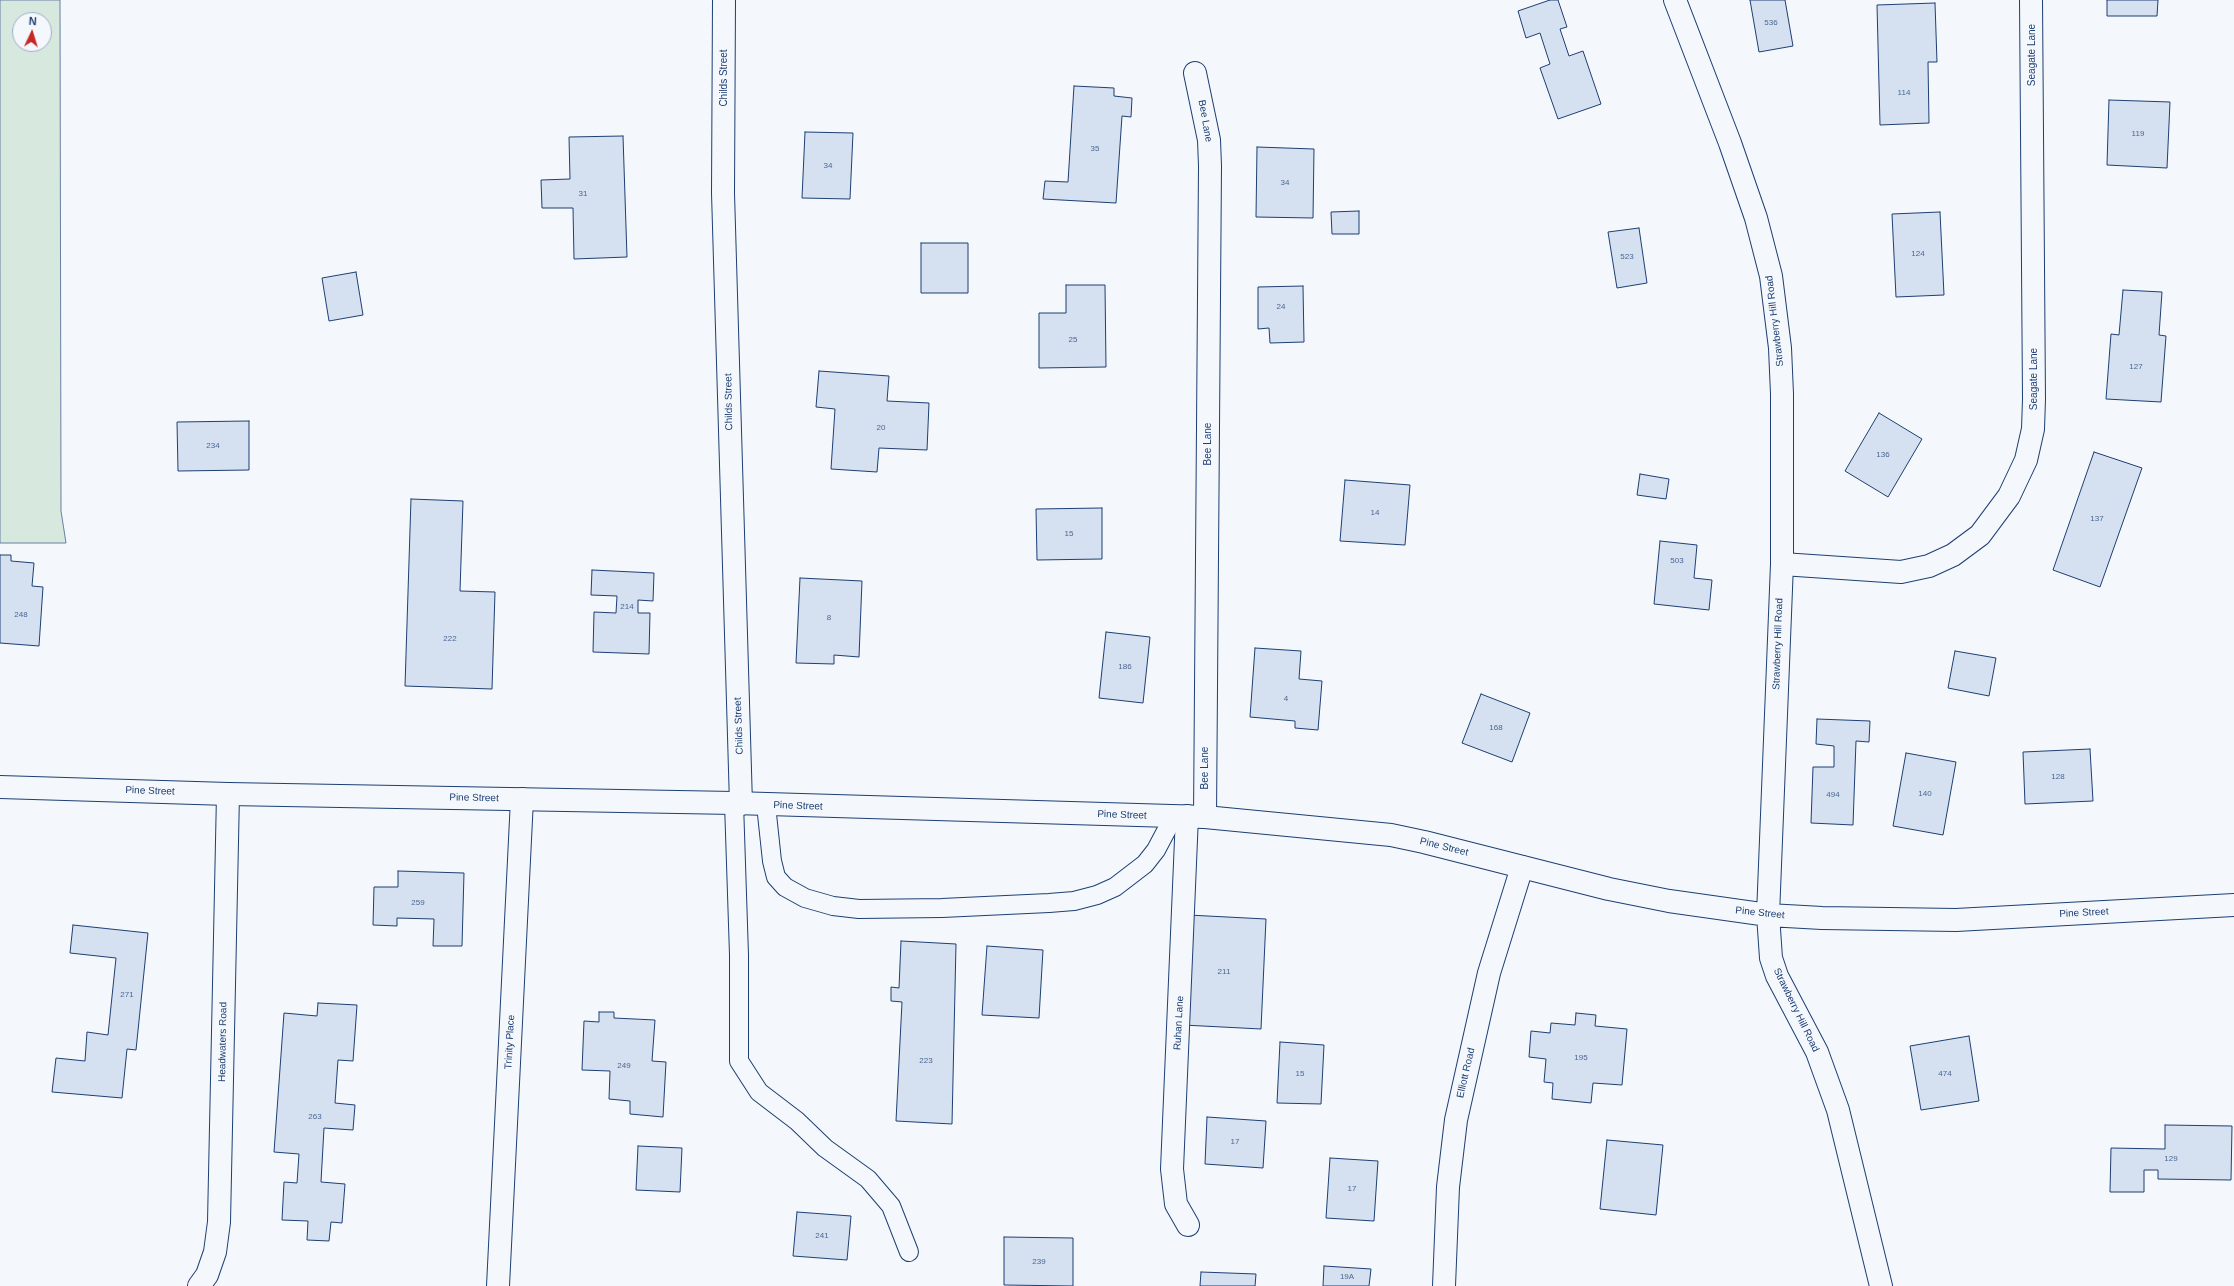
<!DOCTYPE html>
<style>
body{margin:0}
#map{position:relative;width:2234px;height:1286px;overflow:hidden;background:#f4f7fb;font-family:Helvetica,sans-serif}
canvas{display:block}
.north{position:absolute;left:12px;top:12px;width:40px;height:40px;box-sizing:border-box;background:#f4f7fb;border:1px solid #9eadc5;border-radius:50%;rotate:4deg;font-size:11px;font-weight:700;line-height:16px;text-align:center;color:#1d3f73}
.north::after{content:'';display:block;margin:auto;width:14px;height:18px;background:#c62828;clip-path:polygon(50% 0,100% 100%,50% 72%,0 100%)}
</style>
<div id="map">
<canvas width="2234" height="1286"></canvas>
<div class="north">N</div>
</div>
<script>
const g = document.querySelector('canvas').getContext('2d');
g.lineJoin = 'round';
function fillPath(path, color) {
  g.fillStyle = color;
  g.fill(path, 'evenodd');
}
function shape(rows) {
  const path = new Path2D();
  for (const r of rows) {
    path.moveTo(r[0], r[1]);
    for (let i = 2; i < r.length; i += 2) path.lineTo(r[i], r[i + 1]);
  }
  return path;
}
function stroke(path, color, width, dash) {
  g.strokeStyle = color;
  g.lineWidth = width;
  g.lineCap = dash ? 'butt' : 'round';
  g.setLineDash(dash || []);
  g.stroke(path);
}
function drawText(font, color, halo, rows, align = 'center') {
  g.font = font + ' Helvetica,sans-serif';
  g.lineWidth = 3;
  g.setLineDash([]);
  g.textBaseline = 'middle';
  g.strokeStyle = halo;
  g.fillStyle = color;
  for (const [text, x, y, turn = 0] of rows) {
    g.save();
    g.translate(x, y);
    g.rotate((+turn || 0) * Math.PI / 180);
    g.textAlign = isNaN(turn) ? turn : align;
    if (halo) g.strokeText(text, 0, 0);
    g.fillText(text, 0, 0);
    g.restore();
  }
}
const green = shape([
 [0,0,60,0,61,511,66,543,0,543,0,0],
 [20,20,44,20,44,44,20,44,20,20]
]);
fillPath(green, '#d7e8df');
stroke(green, '#687fa3', 1);
const building = shape([
 [1550,0,1558,0,1567,27,1560,29,1569,56,1583,51,1601,104,1558,119,1540,68,1550,64,1540,33,1526,38,1518,11,1550,0],
 [1750,0,1785,0,1793,46,1759,52,1750,0],
 [2107,0,2158,0,2157,16,2107,16,2107,0],
 [1935,3,1937,62,1928,62,1929,123,1880,125,1877,5,1935,3],
 [1074,86,1114,88,1114,96,1132,98,1131,117,1122,116,1116,203,1043,199,1045,181,1068,182,1074,86],
 [2109,100,2170,102,2167,168,2107,165,2109,100],
 [805,132,853,133,850,199,802,198,805,132],
 [623,136,627,257,574,259,573,208,542,208,541,180,570,179,569,137,623,136],
 [1257,147,1314,149,1313,218,1256,217,1257,147],
 [1359,211,1359,234,1332,234,1331,212,1359,211],
 [1940,212,1944,295,1896,297,1892,214,1940,212],
 [1639,228,1647,283,1617,288,1608,232,1639,228],
 [921,243,968,243,968,293,921,293,921,243],
 [356,272,363,315,329,321,322,278,356,272],
 [1066,285,1105,285,1106,367,1039,368,1039,313,1066,313,1066,285],
 [1303,286,1304,342,1270,343,1269,328,1258,329,1258,287,1303,286],
 [2123,290,2162,292,2159,335,2166,336,2161,402,2106,399,2111,334,2119,335,2123,290],
 [819,371,889,376,887,401,929,403,927,450,879,448,877,472,831,469,835,409,816,407,819,371],
 [1879,413,1922,439,1888,497,1845,471,1879,413],
 [249,421,249,470,178,471,177,422,249,421],
 [2094,452,2142,468,2100,587,2053,570,2094,452],
 [1640,474,1669,479,1666,499,1637,495,1640,474],
 [1345,480,1410,485,1405,545,1340,541,1345,480],
 [411,499,463,501,460,591,495,592,492,689,405,686,411,499],
 [1102,508,1102,559,1037,560,1036,509,1102,508],
 [1660,541,1697,545,1694,578,1712,580,1709,610,1654,604,1660,541],
 [0,555,11,555,11,561,34,563,32,586,43,587,39,646,0,643,0,555],
 [592,570,654,573,653,601,638,600,638,613,650,613,649,654,593,652,594,612,616,613,617,596,591,595,592,570],
 [800,578,862,581,859,657,834,655,834,664,796,663,800,578],
 [1106,632,1150,637,1143,703,1099,698,1106,632],
 [1255,648,1301,651,1299,679,1322,681,1318,730,1295,728,1295,721,1250,717,1255,648],
 [1955,651,1996,658,1989,696,1948,688,1955,651],
 [1481,694,1530,713,1512,762,1462,743,1481,694],
 [1817,719,1870,721,1869,742,1856,741,1853,825,1811,823,1813,767,1834,767,1834,746,1816,744,1817,719],
 [2090,749,2093,801,2025,804,2023,752,2090,749],
 [1906,753,1956,762,1943,835,1893,826,1906,753],
 [398,871,464,873,462,946,433,946,434,919,397,918,397,926,373,925,374,887,398,887,398,871],
 [1188,915,1266,919,1261,1029,1183,1025,1188,915],
 [73,925,148,933,136,1050,127,1049,122,1098,52,1092,56,1058,85,1061,87,1032,108,1035,116,958,70,953,73,925],
 [901,941,956,944,952,1124,896,1121,902,1002,891,1001,891,987,899,988,901,941],
 [987,946,1043,950,1039,1018,982,1015,987,946],
 [318,1003,357,1005,353,1061,338,1060,335,1103,355,1105,353,1130,324,1128,321,1182,345,1184,342,1223,331,1222,329,1241,307,1240,308,1221,282,1220,284,1182,297,1183,299,1154,274,1152,284,1013,317,1016,318,1003],
 [599,1012,614,1012,614,1018,655,1020,652,1061,666,1062,663,1117,630,1114,630,1101,609,1099,610,1071,582,1070,584,1021,599,1022,599,1012],
 [1576,1013,1596,1015,1595,1026,1627,1029,1622,1085,1593,1083,1591,1103,1552,1099,1553,1083,1544,1082,1546,1059,1529,1057,1531,1031,1550,1033,1551,1023,1575,1025,1576,1013],
 [1969,1036,1979,1101,1921,1110,1910,1046,1969,1036],
 [1280,1042,1324,1045,1321,1104,1277,1103,1280,1042],
 [1207,1117,1266,1121,1263,1168,1205,1164,1207,1117],
 [2165,1125,2232,1126,2231,1180,2158,1179,2158,1170,2144,1170,2144,1192,2110,1192,2111,1148,2165,1149,2165,1125],
 [1607,1140,1663,1145,1656,1215,1600,1209,1607,1140],
 [638,1146,682,1148,680,1192,636,1190,638,1146],
 [1330,1158,1378,1161,1374,1221,1326,1218,1330,1158],
 [797,1212,851,1216,847,1260,793,1256,797,1212],
 [1004,1237,1073,1238,1073,1286,1004,1285,1004,1237],
 [1324,1266,1371,1269,1369,1286,1323,1286,1324,1266],
 [1201,1272,1256,1274,1255,1286,1200,1286,1201,1272]
]);
fillPath(building, '#d5e0f0');
stroke(building, '#1d3f73', 1);
const service = shape([
 [734,803,739,955,739,1061,759,1092,797,1121,825,1148,868,1179,891,1206,909,1252],
 [766,805,772,861,776,877,785,887,805,898,833,906,859,909,942,908,1049,903,1074,901,1097,895,1115,887,1145,864,1156,850,1174,816]
]);
const minor = shape([
 [724,0,723,193,741,804],
 [1195,73,1209,140,1210,166,1205,817],
 [1782,564,1901,572,1929,566,1953,555,1980,535,2009,496,2026,460,2033,429,2034,399,2031,0],
 [1187,816,1172,1169,1176,1204,1188,1225],
 [199,1286,207,1275,215,1252,219,1222,228,794],
 [498,1286,522,799],
 [1444,1286,1448,1187,1456,1120,1489,973,1522,867]
]);
const secondary = shape([
 [1675,0,1730,143,1756,218,1771,276,1780,348,1782,394,1782,564,1768,915,1771,958,1777,976,1817,1052,1838,1110,1881,1286],
 [0,787,228,794,734,803,1205,817,1391,835,1424,842,1609,889,1669,901,1768,915,1822,918,1956,920,2234,905]
]);
stroke(service, '#1d3f73', 20);
stroke(minor, '#1d3f73', 24);
stroke(secondary, '#1d3f73', 24);
stroke(service, '#f4f7fb', 18);
stroke(minor, '#f4f7fb', 22);
stroke(secondary, '#f4f7fb', 22);
drawText('8px', '#4b6792', null, [
 ["536",1771,23],
 ["114",1904,93],
 ["119",2138,134],
 ["35",1095,149],
 ["34",828,166],
 ["34",1285,183],
 ["31",583,194],
 ["124",1918,254],
 ["523",1627,257],
 ["24",1281,307],
 ["25",1073,340],
 ["127",2136,367],
 ["20",881,428],
 ["234",213,446],
 ["136",1883,455],
 ["14",1375,513],
 ["137",2097,519],
 ["15",1069,534],
 ["503",1677,561],
 ["214",627,607],
 ["248",21,615],
 ["8",829,618],
 ["222",450,639],
 ["186",1125,667],
 ["4",1286,699],
 ["168",1496,728],
 ["128",2058,777],
 ["140",1925,794],
 ["494",1833,795],
 ["259",418,903],
 ["211",1224,972],
 ["271",127,995],
 ["195",1581,1058],
 ["223",926,1061],
 ["249",624,1066],
 ["15",1300,1074],
 ["474",1945,1074],
 ["263",315,1117],
 ["17",1235,1142],
 ["129",2171,1159],
 ["17",1352,1189],
 ["241",822,1236],
 ["239",1039,1262],
 ["19A",1347,1277]
]);
drawText('10px', '#1d3f73', '#f4f7fb', [
 ["Seagate Lane",2032,55,-90],
 ["Childs Street",724,78,-90],
 ["Bee Lane",1205,121,80],
 ["Strawberry Hill Road",1775,321,-97],
 ["Seagate Lane",2034,379,-90],
 ["Childs Street",729,402,-91],
 ["Bee Lane",1208,444,-90],
 ["Strawberry Hill Road",1778,644,-88],
 ["Childs Street",739,726,-92],
 ["Bee Lane",1205,768,-90],
 ["Pine Street",150,791,2],
 ["Pine Street",474,798,1],
 ["Pine Street",798,806,2],
 ["Pine Street",1122,815,2],
 ["Pine Street",1444,847,14],
 ["Pine Street",1760,913,6],
 ["Pine Street",2084,913,-3],
 ["Strawberry Hill Road",1796,1010,64],
 ["Ruhan Lane",1179,1023,-87],
 ["Headwaters Road",223,1042,-89],
 ["Trinity Place",510,1042,-87],
 ["Elliott Road",1466,1073,-77]
]);
</script>
